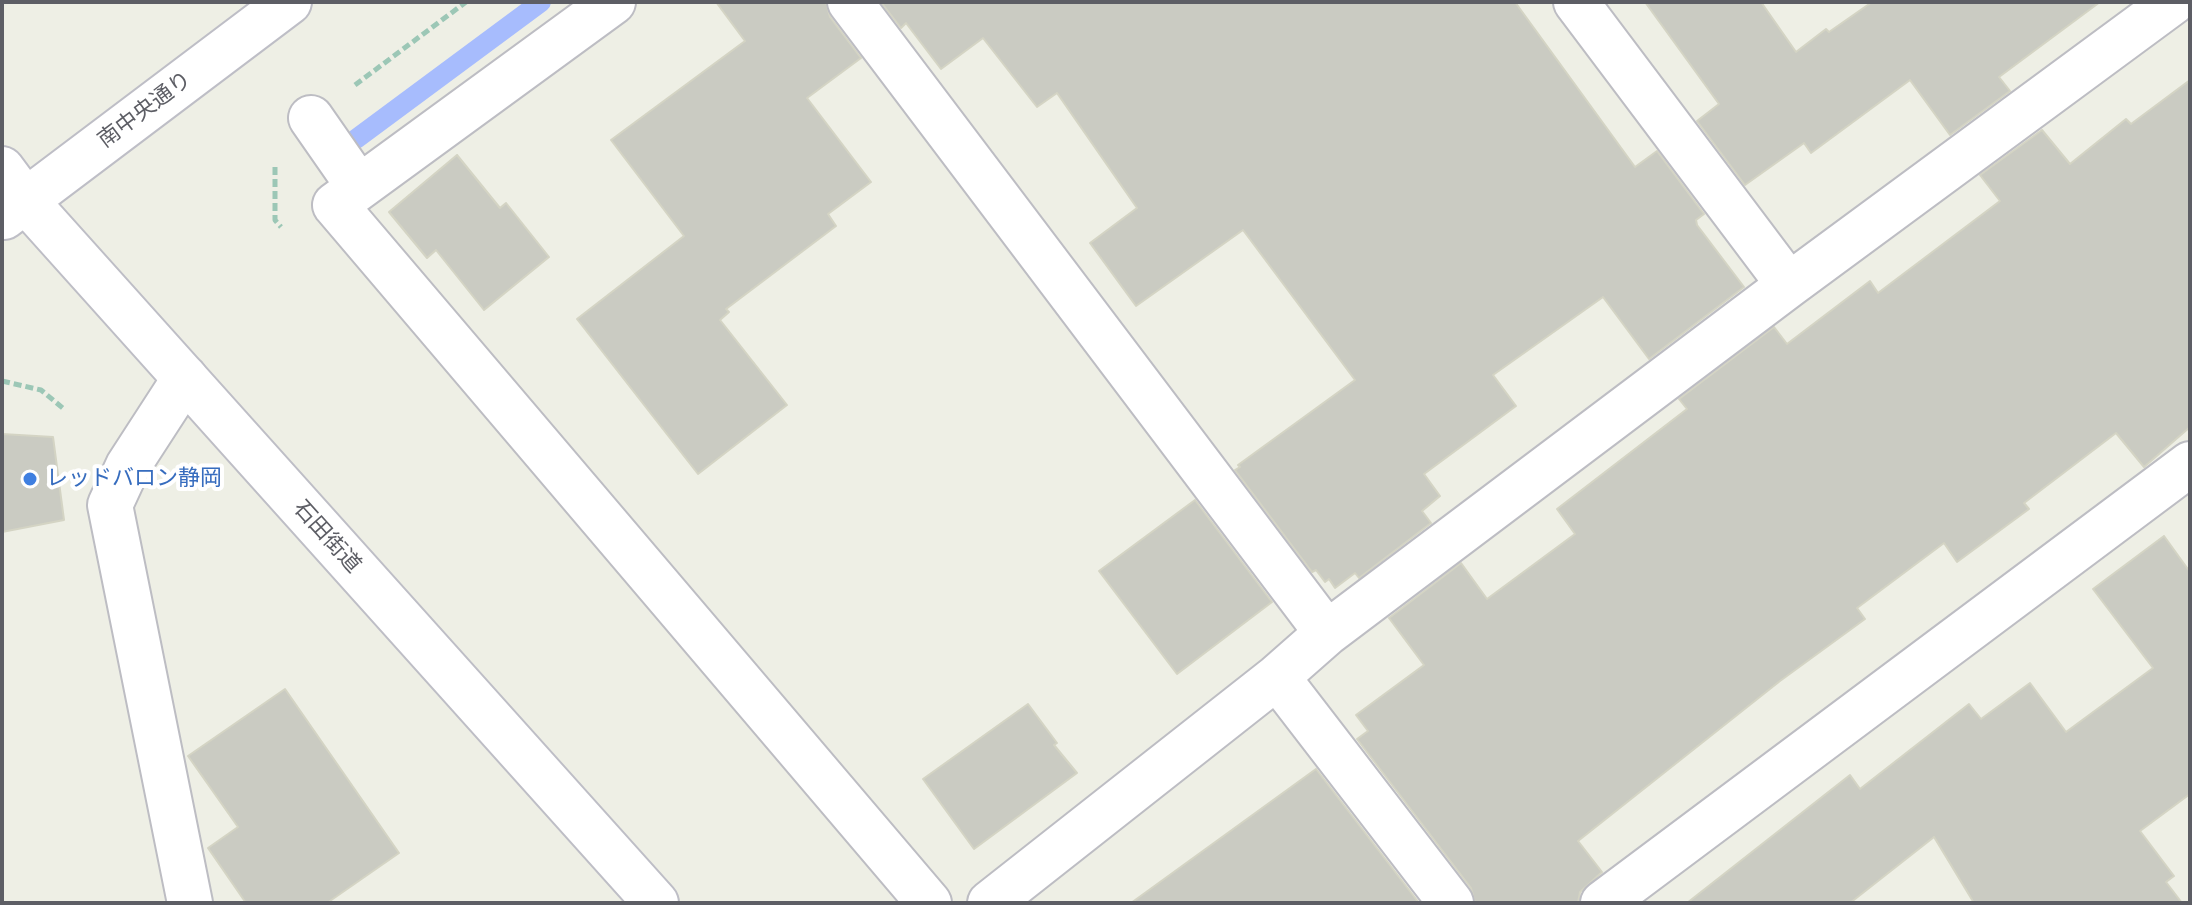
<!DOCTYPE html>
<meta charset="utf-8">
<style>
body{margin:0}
#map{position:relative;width:2192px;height:905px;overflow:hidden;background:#eeefe5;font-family:"PT Sans",sans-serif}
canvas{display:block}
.frame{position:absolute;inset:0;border:4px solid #5d5e65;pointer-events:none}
</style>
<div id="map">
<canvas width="2192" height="905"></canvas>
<div class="frame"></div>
</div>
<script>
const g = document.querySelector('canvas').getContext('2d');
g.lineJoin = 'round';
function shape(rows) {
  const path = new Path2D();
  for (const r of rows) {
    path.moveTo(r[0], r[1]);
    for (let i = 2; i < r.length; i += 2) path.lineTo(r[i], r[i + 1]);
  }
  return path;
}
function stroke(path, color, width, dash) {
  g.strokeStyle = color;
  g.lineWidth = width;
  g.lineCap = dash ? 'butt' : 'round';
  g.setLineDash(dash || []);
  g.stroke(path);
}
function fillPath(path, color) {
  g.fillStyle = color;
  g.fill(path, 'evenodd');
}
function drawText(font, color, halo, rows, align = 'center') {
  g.font = font + ' "PT Sans","Noto Sans JP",sans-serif';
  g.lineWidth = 8;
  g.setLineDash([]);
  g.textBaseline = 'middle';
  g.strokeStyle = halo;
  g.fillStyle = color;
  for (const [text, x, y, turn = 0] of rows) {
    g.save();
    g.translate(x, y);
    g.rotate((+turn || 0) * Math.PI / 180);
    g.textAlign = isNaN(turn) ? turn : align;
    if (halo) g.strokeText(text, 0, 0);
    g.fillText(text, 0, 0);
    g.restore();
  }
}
stroke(shape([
 [356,139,541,2]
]), '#a7bcfd', 20);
const building = shape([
 [716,2,826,2,830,17,861,58,807,98,871,182,828,214,836,226,726,309,729,312,720,320,787,405,698,474,577,319,684,236,611,140,745,41,716,2],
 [881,2,1515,2,1635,167,1657,151,1704,214,1696,220,1697,225,1744,287,1649,359,1603,297,1493,375,1516,406,1424,474,1440,496,1422,511,1431,523,1359,578,1355,573,1335,588,1329,579,1325,582,1316,570,1312,572,1235,470,1240,467,1238,465,1355,380,1243,230,1136,306,1090,243,1137,208,1057,93,1037,107,983,38,941,69,906,23,901,28,881,2],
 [1645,2,1761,2,1796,52,1826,29,1829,32,1872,2,2100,2,1999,77,2010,91,1950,135,1910,80,1811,153,1804,143,1745,185,1697,121,1719,104,1645,2],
 [2190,80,2190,427,2144,467,2116,433,2024,503,2029,509,1957,562,1944,543,1857,608,1865,619,1780,681,1578,841,1602,872,1580,892,1578,903,1475,903,1471,888,1357,739,1368,731,1356,715,1424,665,1389,618,1461,563,1487,599,1575,534,1557,509,1687,409,1679,399,1774,327,1787,344,1870,281,1878,293,2000,201,1980,175,2042,130,2070,164,2126,119,2131,124,2190,80],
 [457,155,500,208,506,203,549,257,484,310,436,250,427,258,389,212,457,155],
 [2,434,53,437,64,520,2,532,2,434],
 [1195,500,1272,602,1177,674,1099,571,1195,500],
 [2164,536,2190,572,2190,794,2140,831,2174,876,2166,882,2182,903,1974,903,1934,837,1850,903,1687,903,1850,775,1860,789,1969,704,1981,719,2030,683,2066,732,2153,668,2093,589,2164,536],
 [285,689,399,853,327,903,246,903,208,848,238,827,188,756,285,689],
 [1028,704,1057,743,1054,745,1077,773,974,849,923,779,1028,704],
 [1316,769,1419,903,1131,903,1316,769]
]);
fillPath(building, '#cacbc2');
stroke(building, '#d4d4c4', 2);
const street = shape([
 [613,2,335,205,929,903],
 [850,2,1327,633],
 [1576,2,1789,285],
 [311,118,359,187],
 [185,378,128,466,110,505,190,903],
 [1277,677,1451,903],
 [990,903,1277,677,1327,633,1789,285,2173,2],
 [1603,903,2190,464]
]);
const secondary = shape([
 [2,169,25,200,656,903],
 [4,217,289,2]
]);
stroke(street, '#bdbdc3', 48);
stroke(secondary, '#bebec6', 48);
stroke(shape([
 [355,85,466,2],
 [275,167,275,220,281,227],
 [2,381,41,390,64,409]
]), '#9cc7b6', 5, [8, 4]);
stroke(street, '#fff', 44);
stroke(secondary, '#fff', 44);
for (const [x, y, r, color] of [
 [30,479,8,"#3f7fe0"]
]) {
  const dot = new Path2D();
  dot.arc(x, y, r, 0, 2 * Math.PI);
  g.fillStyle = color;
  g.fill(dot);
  stroke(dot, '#fff', 3);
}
drawText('22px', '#5d5e65', '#fff', [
 ["南中央通り",145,110,-37],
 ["石田街道",327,537,48]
]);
drawText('22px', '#366cbe', '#fff', [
 ["レッドバロン静岡",46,479]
], 'left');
</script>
